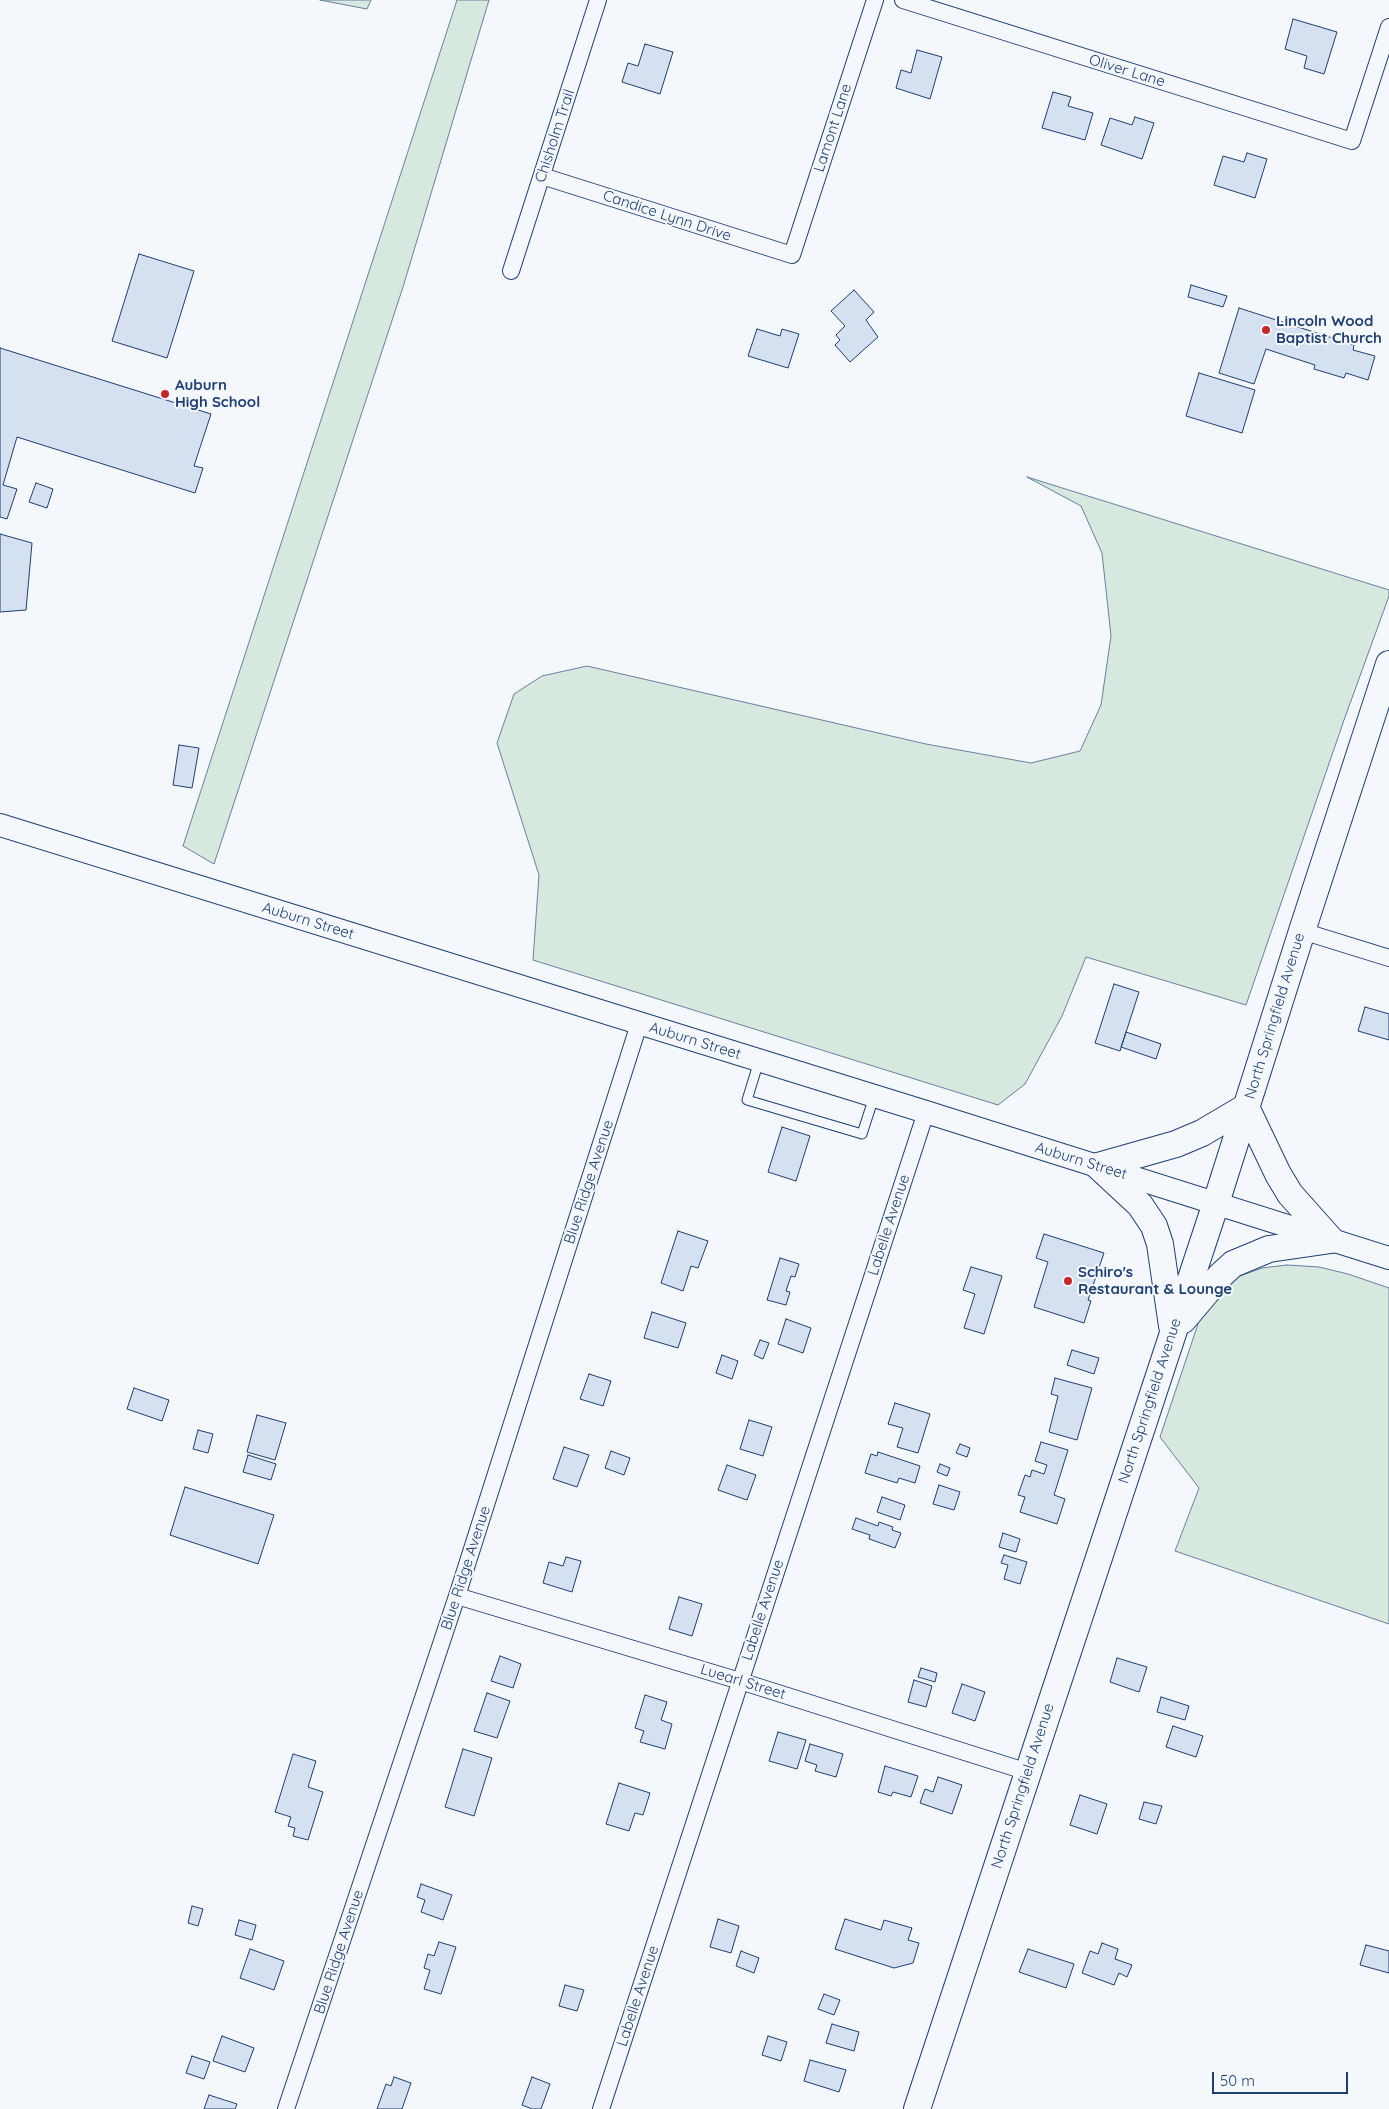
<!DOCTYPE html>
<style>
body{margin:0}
#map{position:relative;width:1389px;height:2109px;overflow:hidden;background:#f4f7fb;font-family:Quicksand,sans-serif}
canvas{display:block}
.scale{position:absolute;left:1212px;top:2072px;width:136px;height:22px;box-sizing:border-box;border:2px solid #1d3f73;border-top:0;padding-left:6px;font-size:15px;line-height:18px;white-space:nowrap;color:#1d3f73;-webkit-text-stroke:4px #f4f7fb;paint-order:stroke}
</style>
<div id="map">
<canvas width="1389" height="2109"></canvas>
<div class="scale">50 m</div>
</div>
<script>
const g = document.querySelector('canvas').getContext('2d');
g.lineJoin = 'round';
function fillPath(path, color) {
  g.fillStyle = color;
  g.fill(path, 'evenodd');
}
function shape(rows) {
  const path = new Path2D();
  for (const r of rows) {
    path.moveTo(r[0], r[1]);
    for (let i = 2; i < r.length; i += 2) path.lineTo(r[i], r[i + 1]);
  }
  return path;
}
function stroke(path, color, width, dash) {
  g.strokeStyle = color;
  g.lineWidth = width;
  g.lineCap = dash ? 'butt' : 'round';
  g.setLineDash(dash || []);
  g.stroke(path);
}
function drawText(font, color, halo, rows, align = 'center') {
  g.font = font + ' Quicksand,sans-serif';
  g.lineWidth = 4;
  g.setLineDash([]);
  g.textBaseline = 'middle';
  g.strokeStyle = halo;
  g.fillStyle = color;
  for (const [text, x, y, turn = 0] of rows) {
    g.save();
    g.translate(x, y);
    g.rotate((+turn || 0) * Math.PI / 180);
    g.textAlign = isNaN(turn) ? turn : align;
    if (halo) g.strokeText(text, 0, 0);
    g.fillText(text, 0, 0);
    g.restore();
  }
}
const green = shape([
 [320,0,371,0,367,9,320,0],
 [457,0,489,0,403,287,214,864,183,846,457,0],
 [1027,477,1389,590,1389,596,1344,720,1246,1005,1086,957,1062,1016,1025,1084,998,1105,533,960,539,875,497,743,514,694,542,676,587,666,926,744,1031,763,1080,751,1101,705,1111,636,1102,553,1081,506,1027,477],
 [1287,1265,1319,1267,1348,1274,1389,1288,1389,1624,1175,1551,1199,1488,1160,1437,1199,1321,1217,1295,1237,1277,1262,1268,1287,1265]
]);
fillPath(green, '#d7e8df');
stroke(green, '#687fa3', 1);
const building = shape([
 [1293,19,1337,32,1324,74,1304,68,1307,56,1285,49,1293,19],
 [645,44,673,52,660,94,622,82,628,63,638,66,645,44],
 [917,50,942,57,930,99,896,88,901,70,911,73,917,50],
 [1053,92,1071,97,1068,106,1093,113,1085,140,1042,128,1053,92],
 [1135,117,1154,123,1142,159,1101,145,1110,118,1132,125,1135,117],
 [1247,153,1267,159,1255,198,1214,185,1223,156,1244,162,1247,153],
 [139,254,194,271,167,358,112,341,139,254],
 [1191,285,1227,296,1223,307,1188,297,1191,285],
 [854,290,874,312,866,320,878,337,850,362,835,345,840,340,836,335,845,326,831,311,854,290],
 [1239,308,1354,345,1353,350,1375,356,1368,380,1346,373,1344,378,1314,369,1315,365,1266,349,1254,384,1219,373,1239,308],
 [757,329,780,336,782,329,799,334,788,368,748,356,757,329],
 [0,348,211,414,194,466,203,468,195,493,17,437,3,485,17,489,7,519,0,517,0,348],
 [1199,373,1255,390,1242,433,1186,416,1199,373],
 [36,483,53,489,47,508,29,502,36,483],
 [0,534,32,543,26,610,0,612,0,534],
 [179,745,199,748,192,788,173,785,179,745],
 [1114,984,1139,992,1120,1051,1095,1043,1114,984],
 [1365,1007,1389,1014,1389,1040,1358,1031,1365,1007],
 [1126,1032,1161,1044,1156,1059,1121,1047,1126,1032],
 [782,1127,810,1136,796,1181,768,1172,782,1127],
 [678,1231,708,1241,698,1268,691,1266,683,1291,661,1283,678,1231],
 [1044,1234,1104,1253,1088,1300,1091,1301,1084,1323,1034,1307,1048,1262,1036,1258,1044,1234],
 [780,1258,799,1264,795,1277,791,1276,786,1291,790,1292,786,1305,767,1300,780,1258],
 [971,1267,1002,1276,984,1334,964,1328,975,1294,963,1290,971,1267],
 [652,1312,686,1323,678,1348,644,1338,652,1312],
 [786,1319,811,1328,803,1353,778,1344,786,1319],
 [760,1340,769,1343,763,1359,754,1355,760,1340],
 [1072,1350,1099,1358,1094,1374,1067,1365,1072,1350],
 [722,1355,738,1361,732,1379,716,1373,722,1355],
 [589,1374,611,1381,603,1406,580,1399,589,1374],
 [1055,1378,1092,1388,1077,1440,1049,1432,1058,1396,1051,1394,1055,1378],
 [134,1388,169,1400,162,1421,127,1409,134,1388],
 [895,1403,930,1414,918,1453,897,1447,903,1428,888,1424,895,1403],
 [257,1415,286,1423,275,1460,247,1452,257,1415],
 [749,1420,772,1427,763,1456,740,1449,749,1420],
 [198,1430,213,1434,208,1453,193,1449,198,1430],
 [1041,1442,1068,1450,1054,1495,1065,1499,1057,1524,1020,1512,1025,1497,1018,1495,1025,1475,1030,1477,1032,1470,1044,1474,1047,1465,1035,1461,1041,1442],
 [960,1444,970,1448,967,1457,956,1453,960,1444],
 [564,1447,589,1455,577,1487,553,1479,564,1447],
 [611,1451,630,1458,624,1475,605,1468,611,1451],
 [878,1452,920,1466,915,1483,899,1478,897,1483,865,1473,871,1454,877,1456,878,1452],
 [248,1455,276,1464,271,1480,243,1472,248,1455],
 [940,1464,950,1468,947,1476,937,1472,940,1464],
 [727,1465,756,1475,747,1500,718,1490,727,1465],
 [939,1485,960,1492,954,1510,933,1504,939,1485],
 [185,1487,274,1515,258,1564,170,1535,185,1487],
 [882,1497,905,1505,900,1520,877,1512,882,1497],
 [856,1518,878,1526,879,1522,893,1527,892,1530,901,1533,895,1548,869,1539,870,1535,852,1529,856,1518],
 [1003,1533,1020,1539,1016,1552,999,1547,1003,1533],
 [1004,1555,1027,1562,1020,1584,1004,1579,1008,1565,1001,1563,1004,1555],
 [566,1557,581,1561,572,1592,543,1583,549,1562,563,1566,566,1557],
 [679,1597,702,1604,692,1636,669,1629,679,1597],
 [500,1656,521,1664,513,1688,491,1681,500,1656],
 [1117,1658,1147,1667,1139,1692,1110,1682,1117,1658],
 [921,1668,937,1673,935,1682,918,1677,921,1668],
 [914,1680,932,1686,926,1707,908,1702,914,1680],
 [962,1684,985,1692,975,1721,952,1713,962,1684],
 [487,1693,510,1701,497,1738,474,1731,487,1693],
 [645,1695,667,1702,661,1720,672,1724,665,1749,640,1742,644,1731,635,1728,645,1695],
 [1161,1697,1189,1706,1185,1720,1157,1712,1161,1697],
 [1173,1726,1203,1736,1196,1757,1166,1747,1173,1726],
 [778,1732,806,1740,797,1769,769,1761,778,1732],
 [810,1744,843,1754,836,1777,815,1771,817,1765,805,1761,810,1744],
 [463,1749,492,1758,474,1816,445,1807,463,1749],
 [293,1754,316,1761,308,1787,323,1792,308,1840,293,1836,295,1828,288,1826,291,1817,275,1812,293,1754],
 [885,1766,918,1776,911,1797,893,1792,891,1796,878,1792,885,1766],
 [938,1777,962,1785,952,1814,920,1803,925,1789,933,1792,938,1777],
 [619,1783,650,1793,643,1815,635,1813,629,1831,606,1824,619,1783],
 [1080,1795,1107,1804,1097,1834,1070,1825,1080,1795],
 [1144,1802,1162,1806,1156,1824,1139,1819,1144,1802],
 [421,1884,452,1895,443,1920,421,1912,425,1900,417,1897,421,1884],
 [192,1906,203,1909,198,1926,188,1923,192,1906],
 [718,1919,739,1926,731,1953,710,1947,718,1919],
 [845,1919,881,1930,884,1920,912,1928,908,1940,919,1943,913,1963,894,1968,835,1949,845,1919],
 [239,1920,256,1925,252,1940,235,1935,239,1920],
 [439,1942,456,1947,441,1994,424,1989,430,1970,424,1968,428,1954,434,1956,439,1942],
 [1102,1943,1118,1949,1115,1959,1132,1965,1127,1977,1119,1973,1114,1985,1082,1973,1090,1951,1098,1954,1102,1943],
 [1366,1945,1389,1951,1389,1973,1360,1965,1366,1945],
 [250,1949,284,1961,274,1990,240,1978,250,1949],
 [1028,1949,1074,1964,1066,1988,1019,1972,1028,1949],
 [741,1951,759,1958,754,1973,736,1966,741,1951],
 [565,1985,584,1990,577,2011,559,2006,565,1985],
 [824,1994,840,2000,834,2015,818,2009,824,1994],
 [832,2024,859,2032,854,2051,826,2043,832,2024],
 [222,2036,254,2048,245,2072,213,2061,222,2036],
 [768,2036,787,2042,781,2061,762,2055,768,2036],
 [192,2056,210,2062,204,2079,186,2073,192,2056],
 [810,2060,846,2070,839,2092,804,2081,810,2060],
 [394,2077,411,2083,402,2109,377,2109,386,2084,391,2086,394,2077],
 [532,2077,550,2084,541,2109,532,2109,522,2105,532,2077],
 [209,2095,237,2104,235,2109,204,2109,209,2095]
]);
fillPath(building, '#d5e0f0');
stroke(building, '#1d3f73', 1);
const service = shape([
 [759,1061,747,1100,862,1134,874,1097]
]);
const minor = shape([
 [903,0,1352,141,1389,27],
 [542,176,792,255,875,0],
 [511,271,598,0],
 [1302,931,1389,958],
 [457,1596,740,1681,1028,1772],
 [286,2109,457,1596,639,1024],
 [601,2109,926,1112]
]);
const secondary = shape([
 [0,825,926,1112,1389,1258]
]);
const primary = shape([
 [1098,1166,1176,1144,1202,1133,1246,1107,1278,1174,1290,1194,1331,1240],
 [1098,1166,1140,1205,1154,1226,1160,1244,1172,1326],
 [1183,1320,1221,1275,1233,1264,1269,1249,1331,1240],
 [917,2109,1216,1203,1302,931,1389,664]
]);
stroke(service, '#1d3f73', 11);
stroke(minor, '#1d3f73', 18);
stroke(secondary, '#1d3f73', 24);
stroke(primary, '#1d3f73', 28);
stroke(service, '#f4f7fb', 9);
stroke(minor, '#f4f7fb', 16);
stroke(secondary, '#f4f7fb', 22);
stroke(primary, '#f4f7fb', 26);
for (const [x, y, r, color] of [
 [1266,330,5,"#c62828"],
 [165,394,5,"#c62828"],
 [1068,1281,5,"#c62828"]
]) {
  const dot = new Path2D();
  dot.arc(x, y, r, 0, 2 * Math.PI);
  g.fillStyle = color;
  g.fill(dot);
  stroke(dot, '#f4f7fb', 2);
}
drawText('15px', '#1d3f73', '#f4f7fb', [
 ["Oliver Lane",1127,71,17],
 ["Lamont Lane",833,128,-72],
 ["Chisholm Trail",555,136,-72],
 ["Candice Lynn Drive",667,216,18],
 ["Auburn Street",308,921,17],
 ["North Springfield Avenue",1275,1016,-73],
 ["Auburn Street",695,1041,17],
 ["Auburn Street",1081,1161,17],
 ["Blue Ridge Avenue",589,1182,-72],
 ["Labelle Avenue",889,1225,-72],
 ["North Springfield Avenue",1150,1401,-72],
 ["Blue Ridge Avenue",466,1568,-72],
 ["Labelle Avenue",763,1610,-72],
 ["Luearl Street",743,1682,17],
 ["North Springfield Avenue",1023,1786,-72],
 ["Blue Ridge Avenue",339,1952,-72],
 ["Labelle Avenue",638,1996,-72]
]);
drawText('bold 15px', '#1d3f73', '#f4f7fb', [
 ["Lincoln Wood",1276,321],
 ["Baptist Church",1276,338],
 ["Auburn",175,385],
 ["High School",175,402],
 ["Schiro's",1078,1272],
 ["Restaurant & Lounge",1078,1289]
], 'left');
</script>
